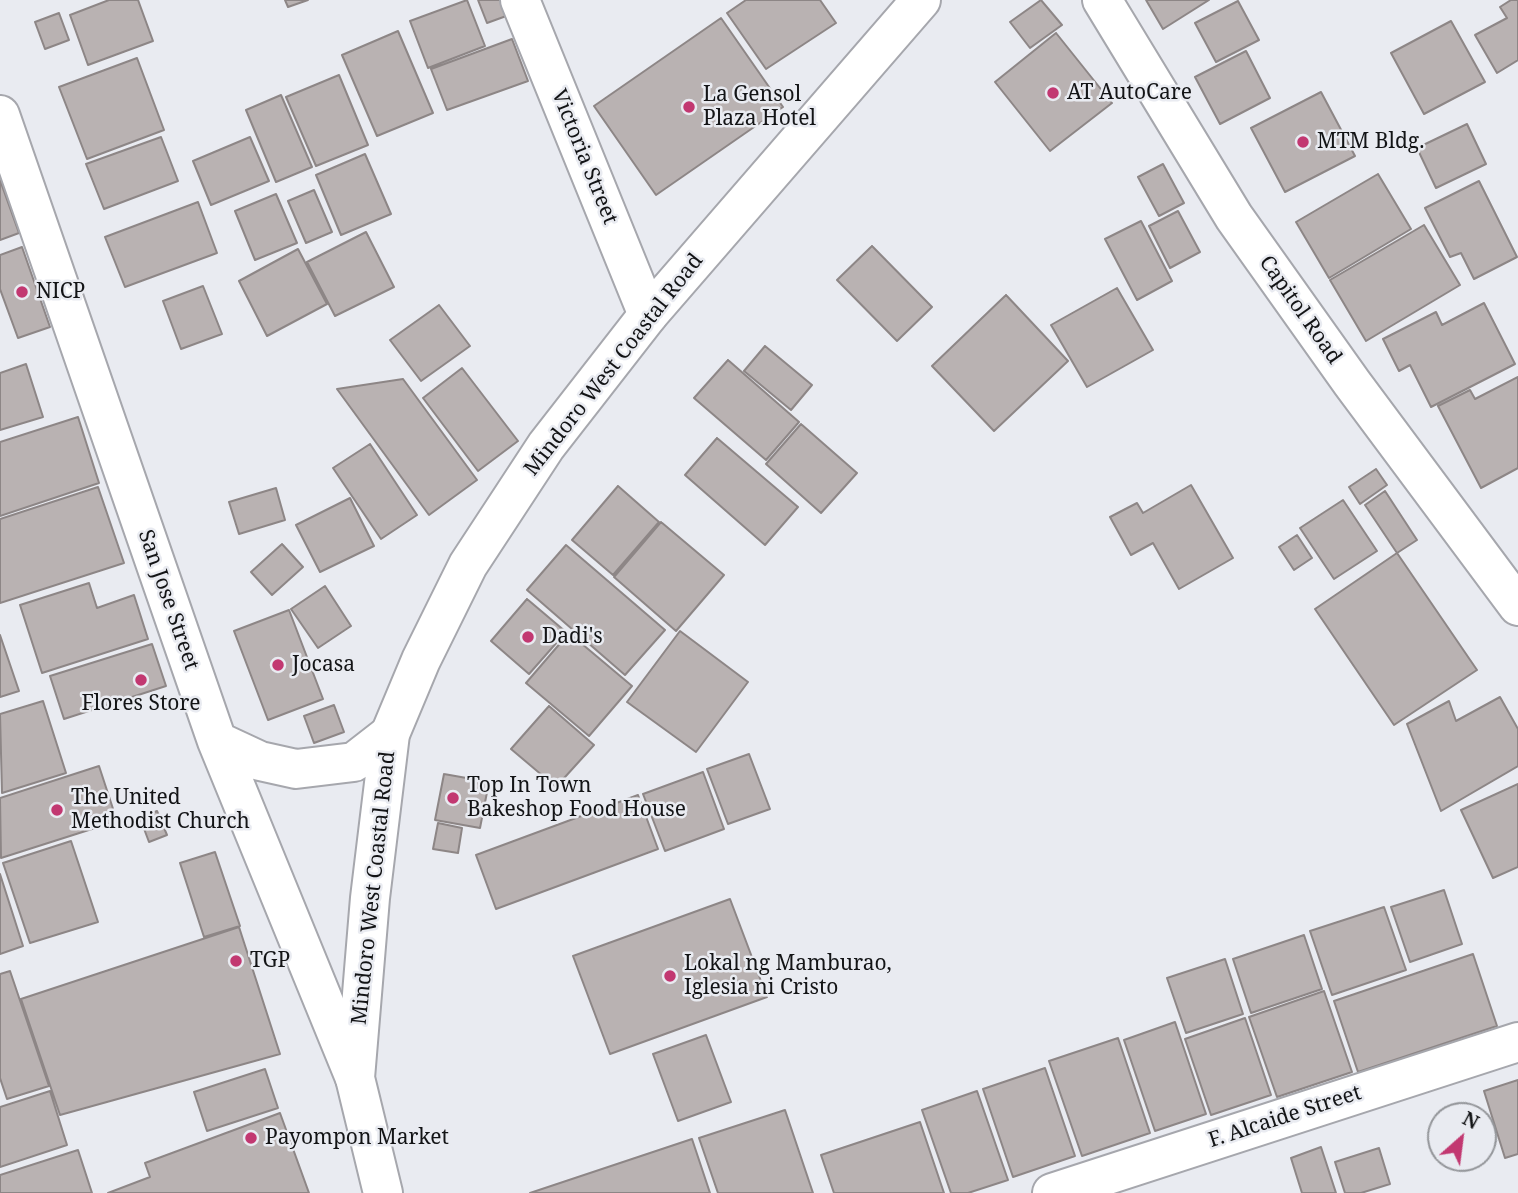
<!DOCTYPE html>
<style>
body{margin:0}
#map{position:relative;width:1518px;height:1193px;overflow:hidden;background:#e9ebf1;font-family:"Noto Serif",serif}
canvas{display:block}
.north{position:absolute;left:1427px;top:1102px;width:70px;height:70px;box-sizing:border-box;background:#e9ebf1;border:2px solid #939599;border-radius:50%;rotate:28deg;font-size:19px;font-weight:700;line-height:28px;text-align:center;color:#131416}
.north::after{content:'';display:block;margin:auto;width:24px;height:32px;background:#c23871;clip-path:polygon(50% 0,100% 100%,50% 72%,0 100%)}
</style>
<div id="map">
<canvas width="1518" height="1193"></canvas>
<div class="north">N</div>
</div>
<script>
const g = document.querySelector('canvas').getContext('2d');
g.lineJoin = 'round';
function fillPath(path, color) {
  g.fillStyle = color;
  g.fill(path, 'evenodd');
}
function shape(rows) {
  const path = new Path2D();
  for (const r of rows) {
    path.moveTo(r[0], r[1]);
    for (let i = 2; i < r.length; i += 2) path.lineTo(r[i], r[i + 1]);
  }
  return path;
}
function stroke(path, color, width, dash) {
  g.strokeStyle = color;
  g.lineWidth = width;
  g.lineCap = dash ? 'butt' : 'round';
  g.setLineDash(dash || []);
  g.stroke(path);
}
function drawText(font, color, halo, rows, align = 'center') {
  g.font = font + ' "Noto Serif",serif';
  g.lineWidth = 5;
  g.setLineDash([]);
  g.textBaseline = 'middle';
  g.strokeStyle = halo;
  g.fillStyle = color;
  for (const [text, x, y, turn = 0] of rows) {
    g.save();
    g.translate(x, y);
    g.rotate((+turn || 0) * Math.PI / 180);
    g.textAlign = isNaN(turn) ? turn : align;
    if (halo) g.strokeText(text, 0, 0);
    g.fillText(text, 0, 0);
    g.restore();
  }
}
const building = shape([
 [109,0,138,0,153,41,88,65,70,15,109,0],
 [285,0,308,0,288,7,285,0],
 [467,0,485,46,428,68,410,21,467,0],
 [478,0,503,0,509,15,487,23,478,0],
 [746,0,820,0,836,23,766,69,727,13,746,0],
 [1041,0,1062,25,1030,48,1010,22,1041,0],
 [1146,0,1209,0,1163,29,1146,0],
 [1511,0,1518,0,1518,60,1497,73,1475,35,1507,18,1500,7,1511,0],
 [1238,1,1259,40,1216,62,1195,23,1238,1],
 [59,13,69,40,45,49,35,22,59,13],
 [721,18,783,107,656,195,594,106,721,18],
 [1451,21,1485,82,1424,114,1391,53,1451,21],
 [398,31,433,113,377,136,342,55,398,31],
 [1056,33,1112,103,1050,151,995,82,1056,33],
 [512,39,528,81,447,110,431,69,512,39],
 [1246,51,1270,98,1220,124,1195,77,1246,51],
 [137,58,164,130,87,159,59,87,137,58],
 [339,75,368,145,316,166,286,97,339,75],
 [1321,92,1355,156,1285,192,1251,128,1321,92],
 [281,95,312,167,276,182,246,110,281,95],
 [1467,124,1486,164,1436,188,1417,148,1467,124],
 [161,137,178,181,104,209,86,164,161,137],
 [250,137,269,181,211,205,193,161,250,137],
 [365,154,391,214,341,235,316,175,365,154],
 [1163,164,1184,203,1159,216,1138,177,1163,164],
 [1378,174,1411,229,1329,278,1296,222,1378,174],
 [0,180,19,233,0,240,0,180],
 [1479,181,1517,257,1474,279,1461,253,1450,257,1425,208,1479,181],
 [314,190,332,232,306,243,288,201,314,190],
 [276,194,297,243,255,260,235,211,276,194],
 [198,202,217,253,125,287,105,237,198,202],
 [1178,211,1200,252,1170,268,1149,226,1178,211],
 [1141,221,1172,281,1137,300,1105,239,1141,221],
 [1424,225,1460,285,1366,341,1330,280,1424,225],
 [366,232,394,287,335,316,307,262,366,232],
 [872,246,932,307,897,341,837,280,872,246],
 [22,247,50,327,18,338,0,289,0,255,22,247],
 [298,249,327,304,267,336,239,281,298,249],
 [203,286,222,334,181,349,163,301,203,286],
 [1117,288,1153,350,1087,387,1051,325,1117,288],
 [1006,295,1068,361,994,431,932,366,1006,295],
 [1484,303,1515,364,1431,407,1410,365,1399,371,1383,339,1436,312,1442,325,1484,303],
 [439,305,470,346,421,381,390,340,439,305],
 [765,346,812,385,791,410,744,371,765,346],
 [728,360,799,422,766,460,694,398,728,360],
 [26,364,43,417,0,430,0,373,26,364],
 [462,368,518,441,478,471,423,398,462,368],
 [1518,377,1518,468,1481,488,1438,406,1470,390,1475,399,1518,377],
 [403,379,477,480,429,515,337,389,403,379],
 [78,417,99,483,0,516,0,442,78,417],
 [801,424,857,473,821,513,766,464,801,424],
 [717,438,798,507,765,545,685,475,717,438],
 [370,444,417,515,381,539,333,468,370,444],
 [1376,469,1387,485,1360,504,1349,487,1376,469],
 [1191,485,1233,558,1179,589,1153,543,1131,555,1110,517,1137,503,1143,513,1191,485],
 [618,486,659,522,613,575,572,540,618,486],
 [98,487,124,563,0,603,0,519,98,487],
 [276,488,285,520,239,534,229,502,276,488],
 [1385,491,1417,540,1397,553,1365,505,1385,491],
 [350,498,374,546,320,572,296,525,350,498],
 [1343,500,1377,551,1334,579,1300,528,1343,500],
 [661,522,724,575,676,631,614,577,661,522],
 [1297,535,1312,558,1294,570,1279,547,1297,535],
 [282,544,303,567,272,595,251,572,282,544],
 [566,545,665,630,625,675,527,590,566,545],
 [1397,553,1477,670,1394,725,1315,609,1397,553],
 [89,583,97,608,134,595,148,639,42,673,20,605,89,583],
 [325,586,351,626,318,648,291,609,325,586],
 [527,599,566,632,529,674,491,641,527,599],
 [289,610,323,699,268,720,234,631,289,610],
 [680,631,748,682,696,752,627,702,680,631],
 [569,633,632,686,589,736,526,683,569,633],
 [0,635,19,691,0,697,0,635],
 [152,644,166,686,64,719,50,676,152,644],
 [1500,697,1518,729,1518,766,1441,811,1407,724,1449,701,1456,721,1500,697],
 [43,701,66,773,2,793,0,714,43,701],
 [334,705,344,732,314,743,304,716,334,705],
 [549,706,594,745,556,787,511,749,549,706],
 [749,754,770,809,728,824,707,769,749,754],
 [99,766,117,821,1,858,0,798,99,766],
 [703,772,724,829,665,851,643,794,703,772],
 [444,774,489,782,480,828,435,820,444,774],
 [1518,784,1518,867,1493,878,1461,810,1518,784],
 [638,795,658,849,496,909,476,855,638,795],
 [157,811,167,835,149,842,140,818,157,811],
 [438,823,462,828,458,853,433,849,438,823],
 [71,841,98,922,30,943,3,863,71,841],
 [215,852,240,926,204,937,180,863,215,852],
 [0,874,23,946,0,954,0,874],
 [1444,890,1462,944,1410,962,1391,907,1444,890],
 [730,899,767,997,610,1054,573,956,730,899],
 [1384,907,1406,970,1332,995,1310,931,1384,907],
 [239,927,280,1054,60,1115,21,999,239,927],
 [1304,935,1322,989,1251,1013,1233,959,1304,935],
 [1473,954,1497,1026,1358,1072,1334,1001,1473,954],
 [1225,959,1243,1014,1186,1033,1167,978,1225,959],
 [10,971,49,1086,7,1099,0,1078,0,974,10,971],
 [1324,991,1352,1072,1277,1097,1249,1017,1324,991],
 [1245,1018,1271,1095,1211,1115,1185,1039,1245,1018],
 [1175,1022,1206,1114,1155,1131,1124,1040,1175,1022],
 [706,1035,731,1102,678,1121,653,1054,706,1035],
 [1118,1038,1150,1133,1082,1156,1049,1061,1118,1038],
 [1045,1068,1075,1156,1013,1177,983,1089,1045,1068],
 [265,1069,278,1108,207,1131,194,1092,265,1069],
 [1518,1080,1518,1154,1505,1158,1484,1091,1518,1080],
 [50,1091,67,1145,0,1167,0,1107,50,1091],
 [977,1091,1008,1180,968,1193,951,1193,922,1110,977,1091],
 [785,1110,813,1193,718,1193,699,1138,785,1110],
 [280,1113,309,1193,108,1193,150,1177,145,1163,280,1113],
 [920,1122,944,1193,834,1193,821,1155,920,1122],
 [692,1139,710,1193,530,1193,692,1139],
 [1321,1147,1336,1193,1302,1193,1291,1158,1321,1147],
 [1379,1148,1390,1184,1361,1193,1345,1193,1335,1162,1379,1148],
 [78,1150,92,1193,0,1193,0,1175,78,1150]
]);
fillPath(building, '#b9b2b2');
stroke(building, '#8d8686', 2);
const minor = shape([
 [520,0,648,315],
 [1102,0,1234,217,1352,383,1518,606],
 [0,115,217,741,355,1078],
 [217,741,260,761,296,769,354,762,390,734],
 [1052,1193,1518,1042]
]);
const major = shape([
 [383,1193,355,1078,370,898,390,734,421,660,468,565,546,446,648,315,921,0]
]);
stroke(minor, '#a6a7ad', 42);
stroke(major, '#a6a7ad', 42);
stroke(minor, '#fff', 38);
stroke(major, '#fff', 38);
for (const [x, y, r, color] of [
 [1053,93,7,"#c23871"],
 [689,107,7,"#c23871"],
 [1303,142,7,"#c23871"],
 [22,292,7,"#c23871"],
 [528,637,7,"#c23871"],
 [278,665,7,"#c23871"],
 [141,680,7,"#c23871"],
 [453,798,7,"#c23871"],
 [57,810,7,"#c23871"],
 [236,961,7,"#c23871"],
 [670,976,7,"#c23871"],
 [251,1138,7,"#c23871"]
]) {
  const dot = new Path2D();
  dot.arc(x, y, r, 0, 2 * Math.PI);
  g.fillStyle = color;
  g.fill(dot);
  stroke(dot, '#e9ebf1', 2.5);
}
drawText('21px', '#131416', '#e9ebf1', [
 ["AT AutoCare",1067,93],
 ["La Gensol",703,95],
 ["Plaza Hotel",703,119],
 ["MTM Bldg.",1317,142],
 ["NICP",36,292],
 ["Dadi's",542,637],
 ["Jocasa",292,665],
 ["Flores Store",141,704,"center"],
 ["Top In Town",467,786],
 ["Bakeshop Food House",467,810],
 ["The United",71,798],
 ["Methodist Church",71,822],
 ["TGP",250,961],
 ["Lokal ng Mamburao,",684,964],
 ["Iglesia ni Cristo",684,988],
 ["Payompon Market",265,1138]
], 'left');
drawText('21px', '#131416', '#e9ebf1', [
 ["Victoria Street",584,157,68],
 ["Capitol Road",1300,310,55],
 ["Mindoro West Coastal Road",614,365,-52],
 ["San Jose Street",168,600,71],
 ["Mindoro West Coastal Road",374,888,-84],
 ["F. Alcaide Street",1285,1117,-18]
]);
</script>
